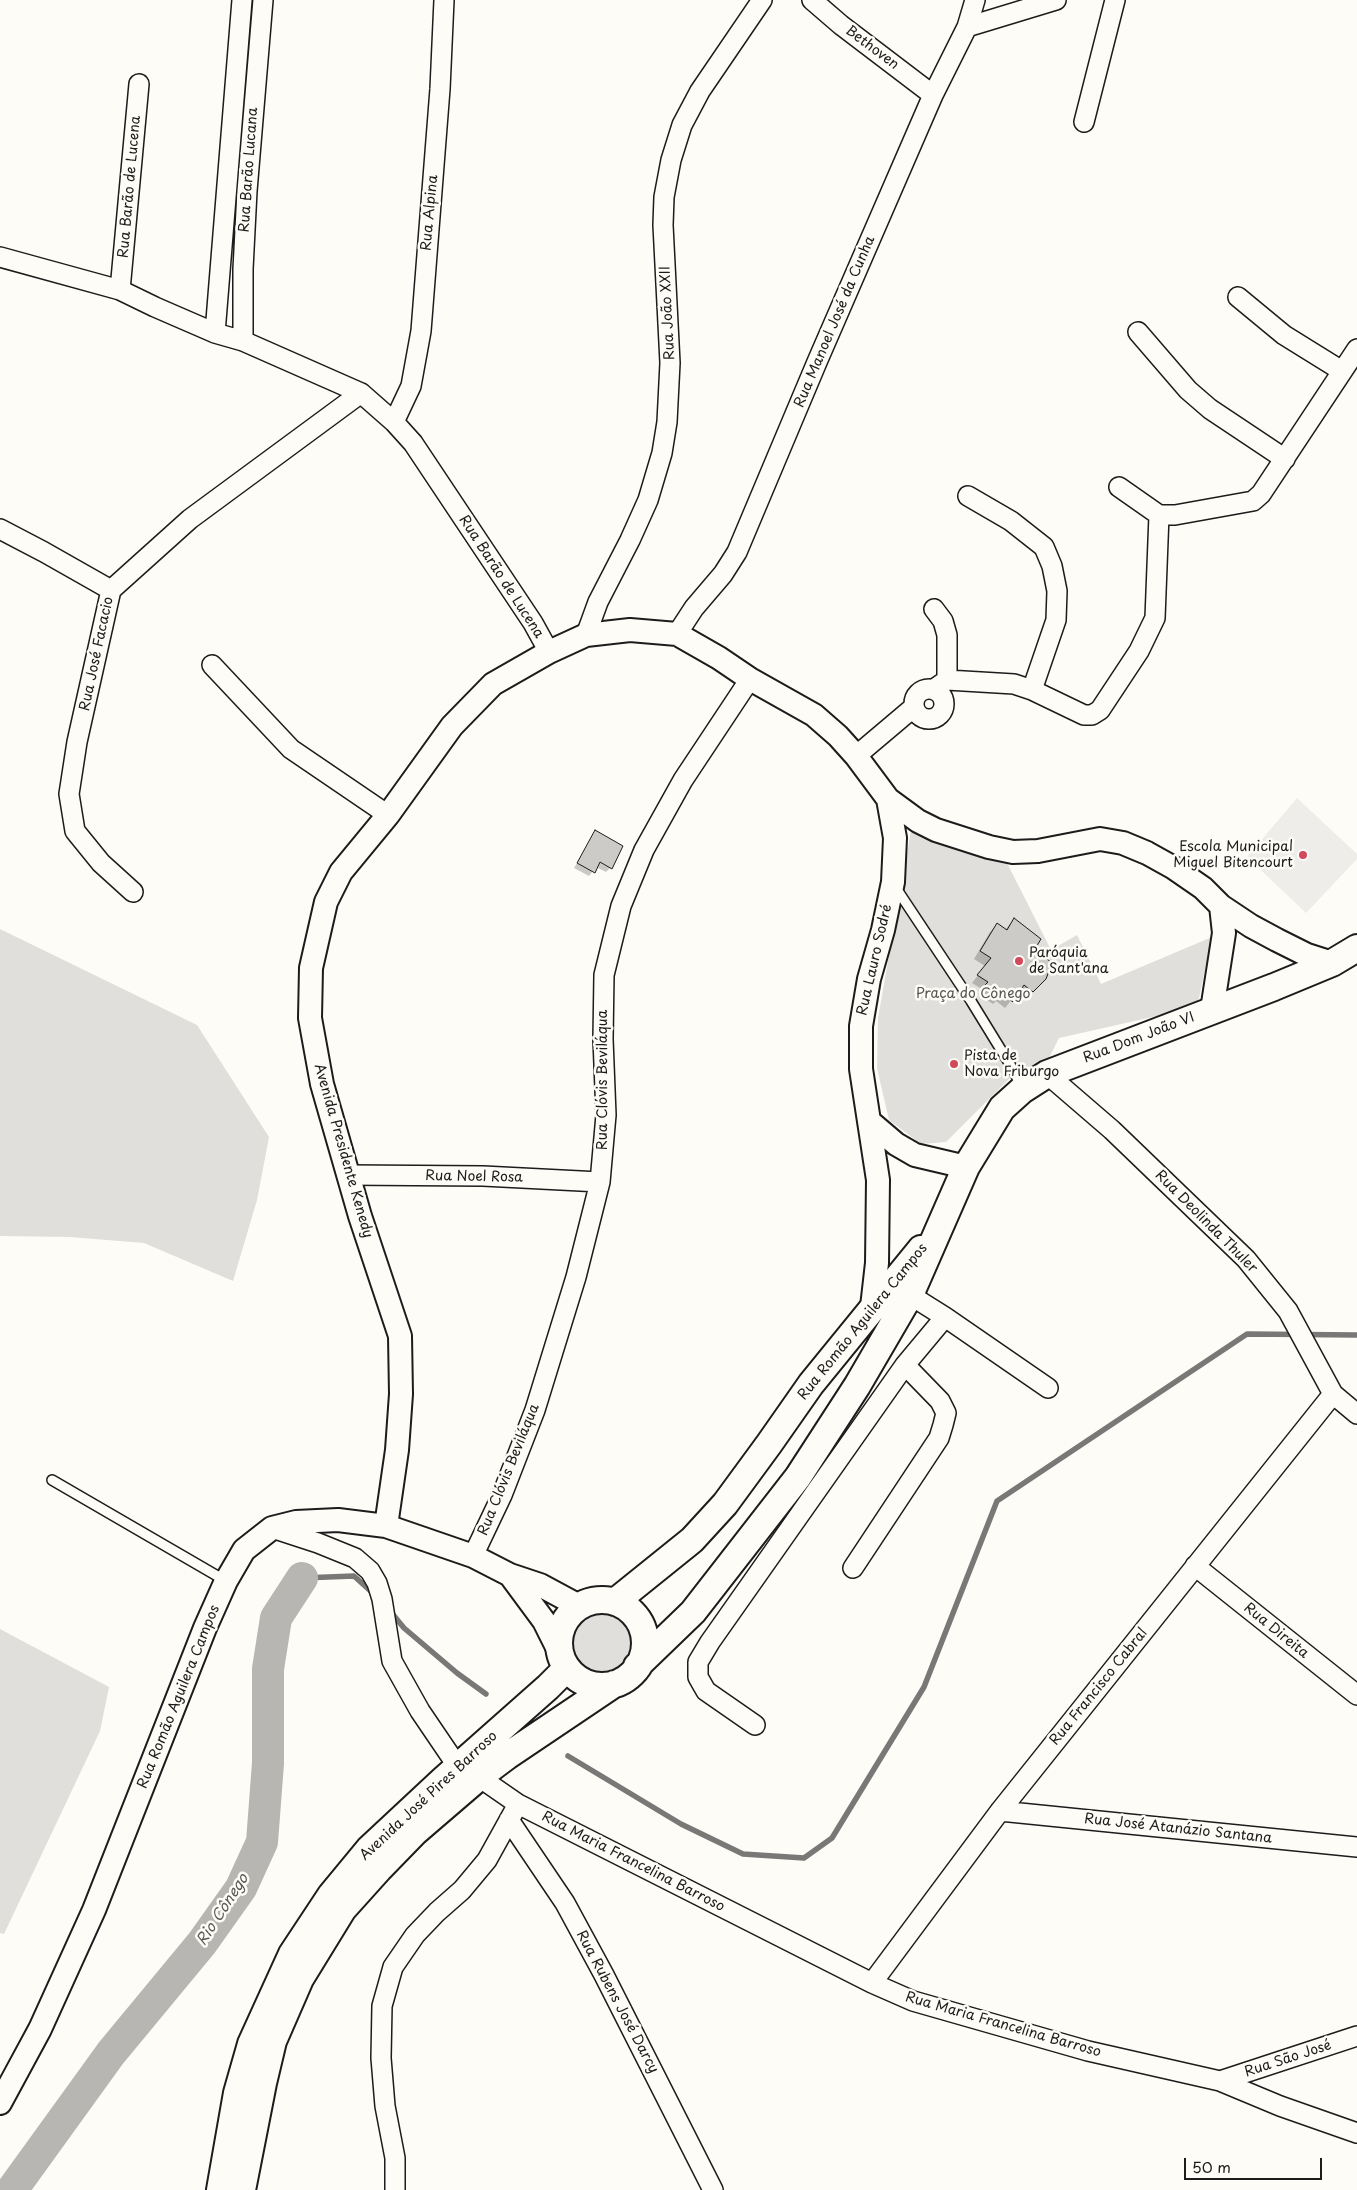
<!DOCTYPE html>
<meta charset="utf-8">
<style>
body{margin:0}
#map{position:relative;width:1357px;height:2190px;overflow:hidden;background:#fdfcf7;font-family:"Playpen Sans",sans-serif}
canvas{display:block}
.scale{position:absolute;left:1184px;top:2158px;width:138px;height:22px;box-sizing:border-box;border:2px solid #1c1c1c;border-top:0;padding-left:6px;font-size:15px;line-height:18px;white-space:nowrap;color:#1c1c1c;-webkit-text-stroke:4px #fdfcf7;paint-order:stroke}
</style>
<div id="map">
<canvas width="1357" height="2190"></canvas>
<div class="scale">50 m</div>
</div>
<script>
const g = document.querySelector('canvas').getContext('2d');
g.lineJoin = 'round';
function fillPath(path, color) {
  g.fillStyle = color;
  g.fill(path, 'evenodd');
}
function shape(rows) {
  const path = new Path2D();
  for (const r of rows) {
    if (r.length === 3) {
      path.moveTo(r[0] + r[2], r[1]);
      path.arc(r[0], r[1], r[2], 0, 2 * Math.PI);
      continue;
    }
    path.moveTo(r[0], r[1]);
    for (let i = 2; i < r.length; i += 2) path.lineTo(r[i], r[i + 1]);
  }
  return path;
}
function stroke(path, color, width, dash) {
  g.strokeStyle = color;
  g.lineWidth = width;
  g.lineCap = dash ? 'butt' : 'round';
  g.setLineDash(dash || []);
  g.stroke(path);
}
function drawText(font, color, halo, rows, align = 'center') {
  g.font = font + ' "Playpen Sans",sans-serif';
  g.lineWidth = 5;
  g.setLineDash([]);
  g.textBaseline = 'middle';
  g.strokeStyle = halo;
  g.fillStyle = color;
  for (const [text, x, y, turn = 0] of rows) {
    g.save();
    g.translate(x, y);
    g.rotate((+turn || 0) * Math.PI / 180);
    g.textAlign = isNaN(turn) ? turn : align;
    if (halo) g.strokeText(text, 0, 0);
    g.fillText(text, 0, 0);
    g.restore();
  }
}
fillPath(shape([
 [1297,798,1357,854,1357,859,1306,913,1247,857]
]), '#eeede9');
fillPath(shape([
 [912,825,1003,855,1051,950,1077,935,1101,984,1212,937,1197,1007,1059,1038,1049,1058,1013,1075,946,1142,921,1144,889,1120,877,1068,878,1018],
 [0,929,197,1025,269,1137,257,1200,233,1281,144,1243,70,1237,0,1236],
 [602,1642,29],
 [0,1629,109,1687,100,1731,4,1934,0,1933]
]), '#e0dfdb');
fillPath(shape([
 [596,832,610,868,606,872,596,867,589,876,574,868],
 [1014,919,1033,949,1045,978,1025,998,1018,992,1005,1008,996,1001,993,1004,978,994,982,989,972,983,985,966,974,959,990,932,997,925,1005,930]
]), '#0003');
stroke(shape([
 [302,1578,354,1576,375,1595],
 [390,1611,404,1628,457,1673,486,1694],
 [568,1756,681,1824,743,1854,804,1858,832,1838,924,1687,997,1501,1247,1334,1357,1335]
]), '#797876', 5.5);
stroke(shape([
 [12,2190,111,2053,202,1943,241,1888,262,1842,268,1763,268,1669,276,1618,302,1578]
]), '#b7b6b2', 32);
const building = shape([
 [595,830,623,846,612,869,600,862,595,873,577,863,595,830],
 [1014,918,1041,939,1035,949,1052,963,1046,979,1033,992,1024,985,1013,1002,1002,994,1001,998,983,987,988,982,977,975,991,958,980,951,997,923,1007,930,1014,918]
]);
fillPath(building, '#cccbc8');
stroke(building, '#1c1c1c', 1);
const service = shape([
 [896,888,971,1001,1014,1071,1021,1087],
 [52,1480,226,1581]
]);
const minor = shape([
 [812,0,841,25,933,95],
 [967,27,1056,0],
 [1084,122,1115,0],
 [0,257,120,290,155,307,215,333,243,341,361,393,394,422,413,443,533,623,549,652],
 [120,290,139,84],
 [1238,297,1284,335,1342,371],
 [1138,332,1188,390,1210,409,1285,459],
 [215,333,242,0],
 [243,341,243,269,247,191,263,0],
 [394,422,411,386,421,331,440,89,444,0],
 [1119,487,1159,515,1175,515,1253,501,1261,494,1357,349],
 [968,496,1011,521,1044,547,1052,566,1057,591,1056,620,1032,690],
 [0,529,44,552,111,590],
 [934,609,943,621,947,635,947,680],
 [677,634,694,608,723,574,737,552,817,362,933,95,967,27,975,0],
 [586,635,598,602,630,540,648,500,662,453,667,422,670,363,663,225,664,197,671,160,682,125,700,91,762,0],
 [212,665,291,749,388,815],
 [934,689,947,680,1014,684,1032,690,1084,715,1092,715,1100,710,1139,651,1155,618,1159,515],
 [929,704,15],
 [856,756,914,707],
 [133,892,101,863,75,831,69,794,77,742,111,590,190,519,361,393],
 [1047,1074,1112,1130,1246,1259,1288,1311,1333,1394,1357,1414],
 [347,1175,483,1176,600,1182],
 [910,1295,945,1317,1048,1388],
 [272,1528,318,1543,355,1558,370,1571,377,1583,382,1599,392,1661,420,1711,458,1767],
 [473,1556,502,1495,535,1410,576,1277,600,1182,606,1115,603,1039,604,975,621,906,644,850,683,780,750,679],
 [1195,1566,1357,1695],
 [853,1568,939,1438,943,1425,946,1413,940,1401,905,1365],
 [755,1725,706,1691,698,1677,698,1662,710,1642,905,1365,945,1317],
 [479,1777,518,1804,872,1983,913,2001,1088,2051,1220,2081,1280,2106,1357,2133],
 [1000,1811,1357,1847],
 [509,1820,565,1903,604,1975,713,2190],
 [872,1983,1000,1811,1333,1394],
 [1220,2081,1357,2036],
 [395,2190,395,2158,385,2106,381,2058,382,2006,393,1967,415,1935,437,1912,462,1890,487,1860,518,1804]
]);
const tertiary = shape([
 [1221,906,1251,926,1277,940,1307,955,1332,963],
 [869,1121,896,1144,915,1155,966,1167],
 [872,1307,877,1263,878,1180,861,1069,861,1026,869,979,883,930,893,882,895,838,888,799],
 [386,1526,397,1450,401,1394,400,1336,360,1216,322,1084,310,1018,311,968,326,902,341,872,388,815,452,726,493,684,549,652,586,635,630,630,677,634,719,658,750,679,814,715,838,736,856,756,888,799,918,821,936,830,989,847,1013,852,1038,851,1100,839,1123,843,1147,853,1174,868,1203,888,1221,906,1224,933,1212,1010],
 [510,1575,544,1621,560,1653],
 [0,2103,40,2029,94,1910,205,1628,226,1581,244,1550,272,1528,296,1522,338,1520,386,1526,473,1556,510,1575,540,1585,579,1606]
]);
const secondary = shape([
 [602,1643,43],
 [615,1602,692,1540,725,1504,769,1444,811,1384,921,1249],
 [637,1666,693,1612,798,1477,857,1386,910,1295,966,1167,1002,1108,1022,1090,1047,1074,1274,987,1332,963,1357,948],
 [220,2190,237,2093,251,2044,292,1954,331,1895,369,1849,443,1780,548,1687,567,1668],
 [242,2190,263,2083,273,2041,300,1979,343,1909,379,1869,415,1832,479,1777,507,1756,614,1684]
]);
stroke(service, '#1c1c1c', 12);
stroke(minor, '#1c1c1c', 22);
stroke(tertiary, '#1c1c1c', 26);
stroke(secondary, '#1c1c1c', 30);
stroke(service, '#fdfcf7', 9);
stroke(minor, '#fdfcf7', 19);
stroke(tertiary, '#fdfcf7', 22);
stroke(secondary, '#fdfcf7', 26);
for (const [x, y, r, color] of [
 [1303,855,5,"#d1495b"],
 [1019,961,5,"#d1495b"],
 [954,1064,5,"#d1495b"]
]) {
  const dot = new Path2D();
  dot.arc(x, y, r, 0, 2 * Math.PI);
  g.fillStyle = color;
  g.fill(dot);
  stroke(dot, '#fdfcf7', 2);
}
drawText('14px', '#1c1c1c', '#fdfcf7', [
 ["Bethoven",872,48,37],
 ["Rua Barão Lucana",249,170,-86],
 ["Rua Barão de Lucena",130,187,-85],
 ["Rua Alpina",430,213,-85],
 ["Rua João XXII",668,313,-93],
 ["Rua Manoel José da Cunha",835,322,-67],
 ["Rua Barão de Lucena",501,577,57],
 ["Rua José Facacio",97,654,-78],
 ["Rua Lauro Sodré",875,960,-77],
 ["Rua Dom João VI",1139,1038,-21],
 ["Rua Clóvis Beviláqua",603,1080,-90],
 ["Avenida Presidente Kenedy",343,1151,74],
 ["Rua Noel Rosa",474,1177,1],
 ["Rua Deolinda Thuler",1206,1222,45],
 ["Rua Romão Aguilera Campos",863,1322,-51],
 ["Rua Clóvis Beviláqua",509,1470,-68],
 ["Rua Direita",1276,1631,39],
 ["Rua Francisco Cabral",1099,1687,-51],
 ["Rua Romão Aguilera Campos",179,1697,-68],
 ["Avenida José Pires Barroso",429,1796,-43],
 ["Rua José Atanázio Santana",1178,1829,6],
 ["Rua Maria Francelina Barroso",633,1862,27],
 ["Rua Rubens José Darcy",617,2002,62],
 ["Rua Maria Francelina Barroso",1003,2025,16],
 ["Rua São José",1288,2059,-18]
]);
drawText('14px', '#1c1c1c', '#fdfcf7', [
 ["Escola Municipal",1293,847,"right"],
 ["Miguel Bitencourt",1293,863,"right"],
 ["Paróquia",1029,953],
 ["de Sant'ana",1029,969],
 ["Pista de",964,1056],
 ["Nova Friburgo",964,1072]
], 'left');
drawText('14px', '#575655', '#fdfcf7', [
 ["Praça do Cônego",973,994]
]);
drawText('italic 15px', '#5a5a58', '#fdfcf7', [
 ["Rio Cônego",223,1910,-57]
]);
</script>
